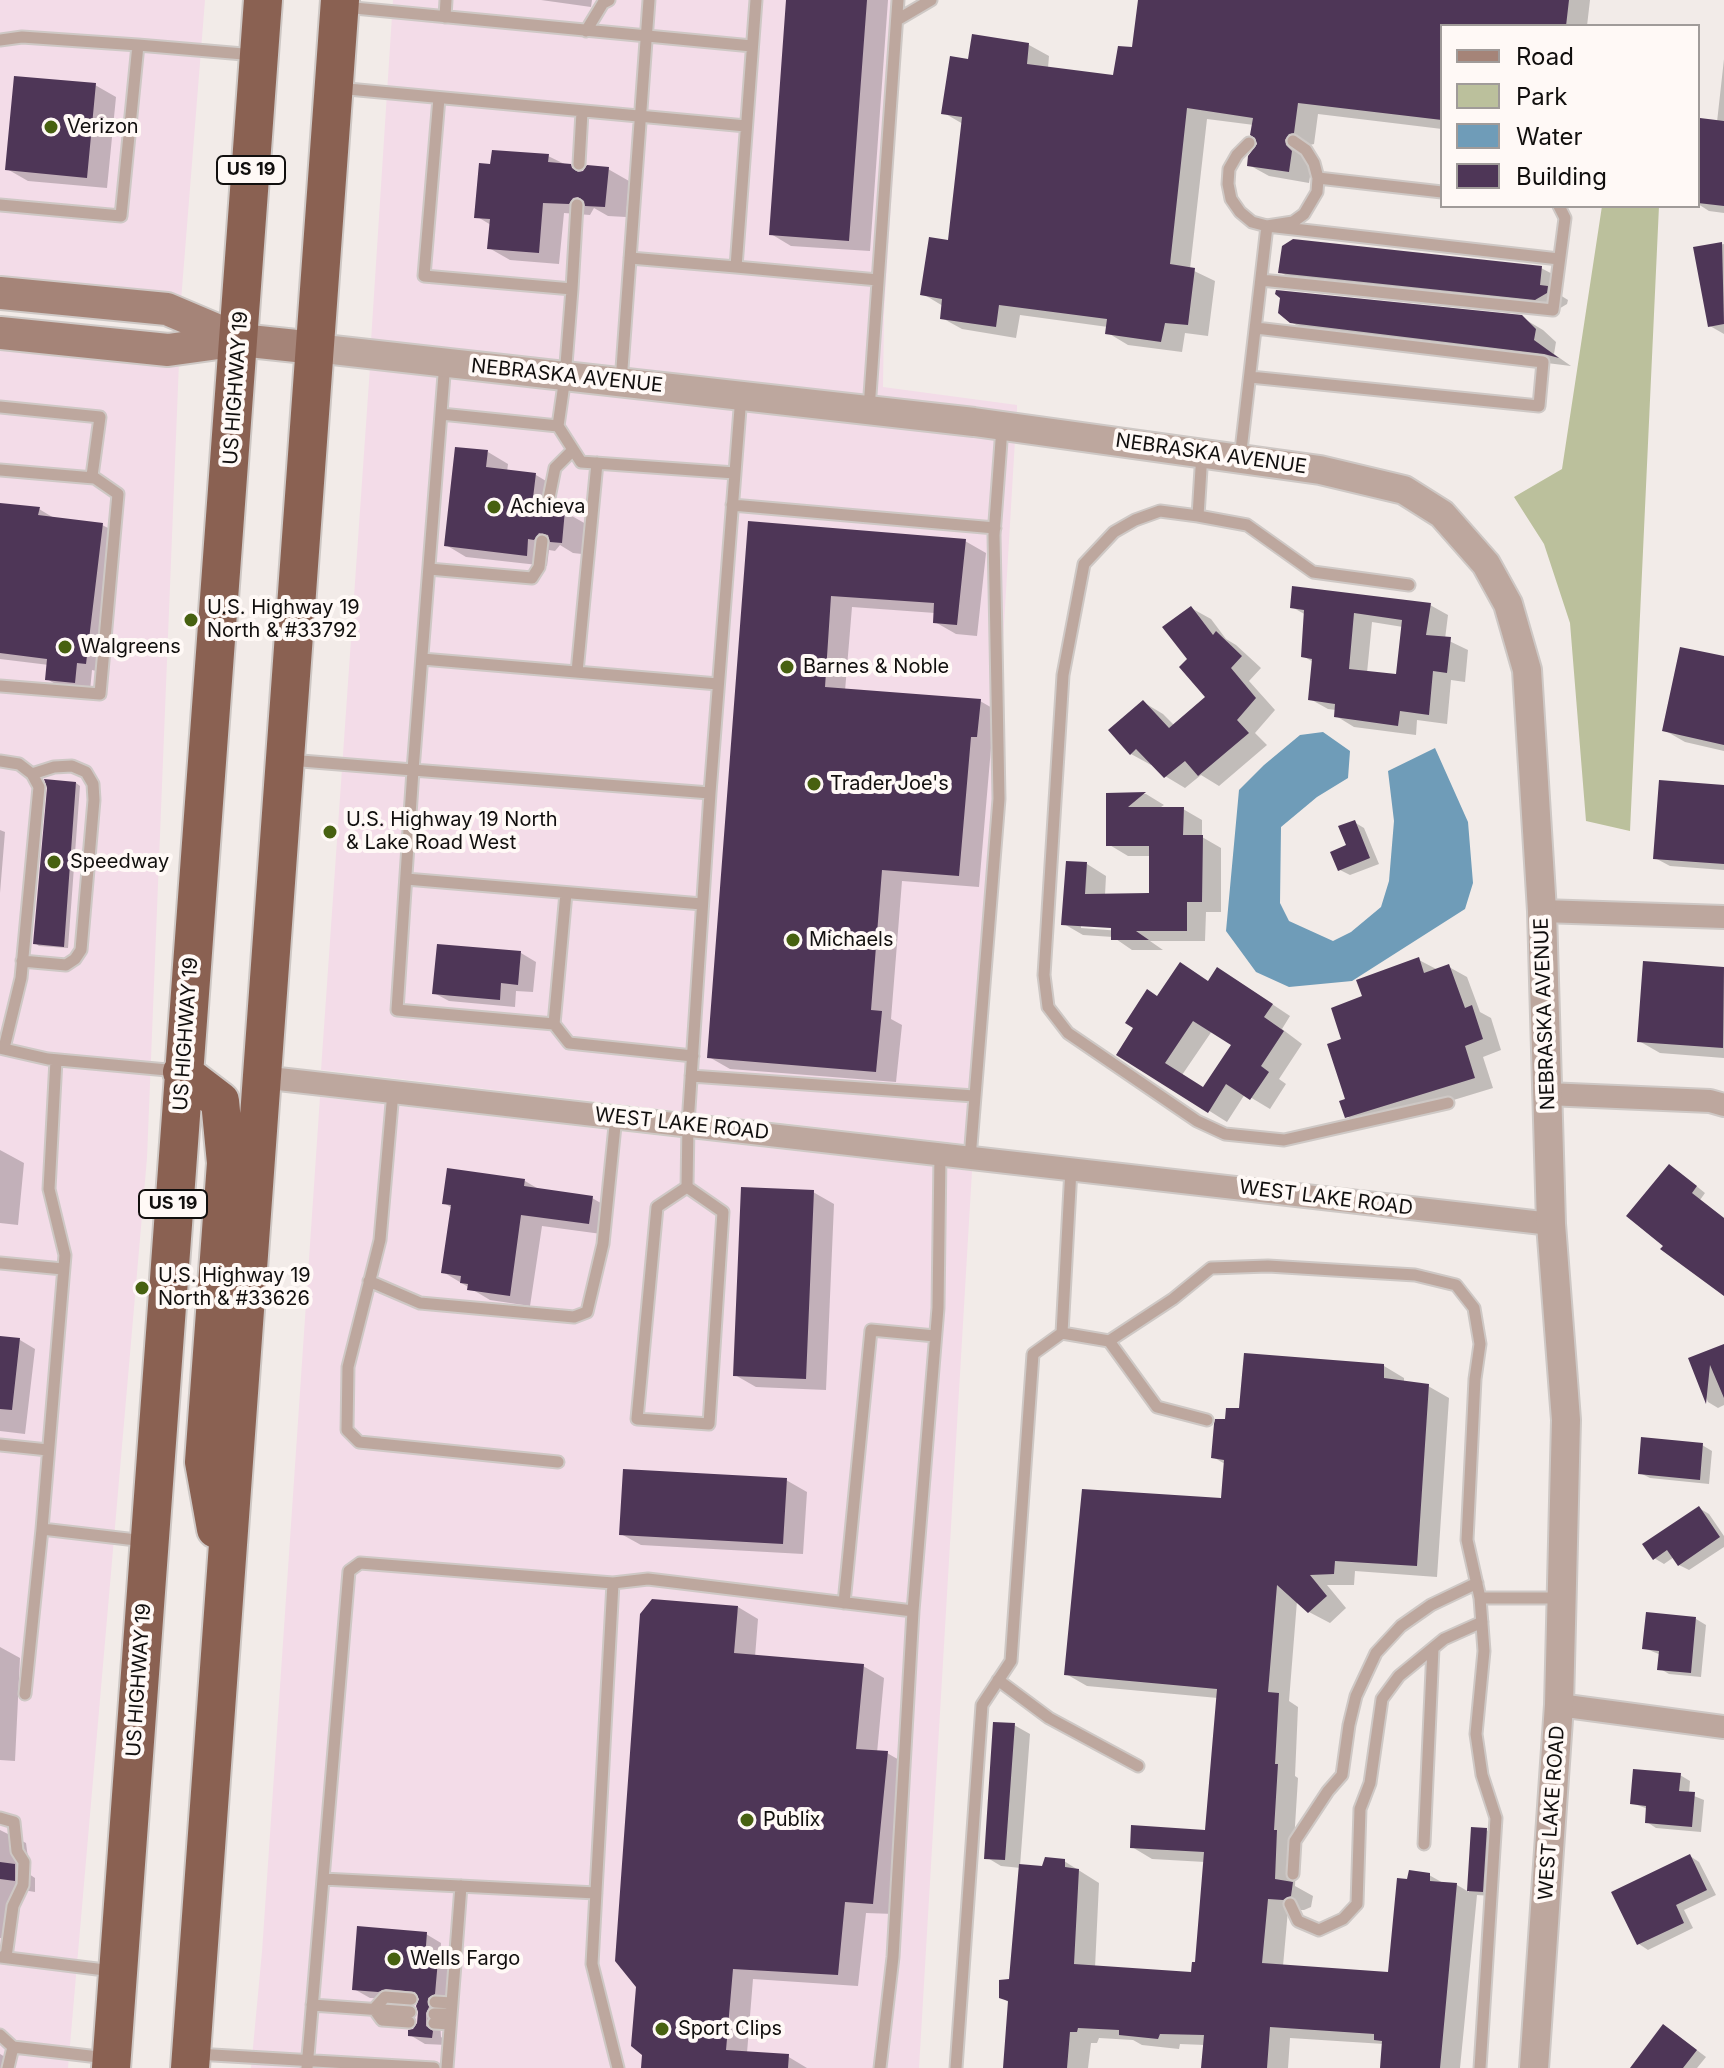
<!DOCTYPE html>
<style>
body{margin:0}
#map{position:relative;width:1724px;height:2068px;overflow:hidden;background:#f2ebe8;font-family:Inter,sans-serif}
canvas{display:block}
.legend{position:absolute;left:1440px;top:24px;width:260px;height:184px;box-sizing:border-box;background:#fff9f6;border:2px solid #a09b99;margin:0;padding:10px 14px;list-style:none;font-size:24px;color:#110f0e}
.legend li{display:flex;align-items:center;gap:16px;height:40px}
.legend b{width:40px;border:2px solid #a09b99}
</style>
<div id="map">
<canvas width="1724" height="2068"></canvas>
<ul class="legend">
<li><b style="height:10px;background:#a58478"></b>Road</li>
<li><b style="height:22px;background:#bbc09c"></b>Park</li>
<li><b style="height:22px;background:#6f9cb8"></b>Water</li>
<li><b style="height:22px;background:#4e3657"></b>Building</li>
</ul>
</div>
<script>
const g = document.querySelector('canvas').getContext('2d');
g.lineJoin = 'round';
function fillPath(path, color) {
  g.fillStyle = color;
  g.fill(path, 'evenodd');
}
function shape(rows) {
  const path = new Path2D();
  for (const r of rows) {
    path.moveTo(r[0], r[1]);
    for (let i = 2; i < r.length; i += 2) path.lineTo(r[i], r[i + 1]);
  }
  return path;
}
function stroke(path, color, width, dash) {
  g.strokeStyle = color;
  g.lineWidth = width;
  g.lineCap = dash ? 'butt' : 'round';
  g.setLineDash(dash || []);
  g.stroke(path);
}
function drawText(font, color, halo, rows, align = 'center') {
  g.font = font + ' Inter,sans-serif';
  g.lineWidth = 8;
  g.setLineDash([]);
  g.textBaseline = 'middle';
  g.strokeStyle = halo;
  g.fillStyle = color;
  for (const [text, x, y, turn = 0] of rows) {
    g.save();
    g.translate(x, y);
    g.rotate((+turn || 0) * Math.PI / 180);
    g.textAlign = isNaN(turn) ? turn : align;
    if (halo) g.strokeText(text, 0, 0);
    g.fillText(text, 0, 0);
    g.restore();
  }
}
fillPath(shape([
 [0,0,205,0,181,301,0,279],
 [393,0,904,0,884,314,883,387,1017,405,1017,414,371,341],
 [0,347,179,362,147,1158,68,2068,0,2068],
 [370,367,1015,440,973,1145,321,1070],
 [320,1097,972,1171,919,2068,251,2068,262,1952]
]), '#f3dce8');
fillPath(shape([
 [1602,206,1659,206,1630,831,1586,821,1570,623,1544,544,1514,497,1562,469]
]), '#bbc09c');
fillPath(shape([
 [1323,732,1350,751,1348,778,1317,797,1281,827,1280,903,1289,921,1333,941,1351,932,1381,907,1389,881,1394,821,1388,771,1435,748,1468,822,1473,883,1465,909,1352,981,1289,987,1256,972,1226,931,1239,790,1264,765,1300,735]
]), '#6f9cb8');
fillPath(shape([
 [541,0,592,0,591,7],
 [788,0,888,0,870,251,791,246,771,234],
 [1140,0,1590,0,1587,26,1442,26,1442,129,1318,114,1314,144,1310,145,1305,152,1312,164,1309,183,1269,176,1249,165,1260,145,1254,125,1207,119,1190,269,1215,281,1208,336,1185,333,1182,352,1128,345,1108,333,1108,327,1020,315,1016,338,962,329,942,318,943,306,923,294,949,242,963,124,944,113,970,61,1029,45,1049,56,1048,68,1115,77,1134,50],
 [1724,59,1724,213,1709,211,1698,204,1698,149,1701,121,1717,122],
 [95,85,116,97,107,188,28,181,7,169],
 [548,156,583,173,608,169,629,181,626,217,608,216,594,208,590,215,564,213,559,264,510,260,489,248,491,225,476,216],
 [1724,244,1724,334,1710,326,1696,249],
 [1541,268,1562,279,1560,295,1568,300,1567,304,1557,310,1301,284,1280,272],
 [1521,317,1543,330,1556,342,1554,354,1571,366,1312,334,1291,322],
 [488,452,508,464,507,472,536,475,556,487,553,510,565,512,586,524,582,554,573,553,560,545,555,551,549,550,547,566,466,557,446,545],
 [0,505,39,509,54,518,102,525,118,533,101,672,92,670,90,691,62,688,47,679,49,665,0,659],
 [750,523,965,541,986,553,977,636,956,634,935,622,935,613,852,607,845,691,980,701,1001,713,997,748,991,748,979,887,902,881,891,1019,902,1025,896,1082,730,1069,709,1057],
 [1430,605,1448,615,1445,639,1468,650,1465,682,1451,680,1447,724,1417,720,1416,735,1354,727,1336,716,1336,710,1328,709,1310,699,1313,662,1303,656,1306,615,1292,607],
 [1372,622,1403,627,1398,676,1367,673],
 [1191,608,1211,619,1226,639,1236,645,1261,668,1249,681,1275,710,1255,733,1267,745,1219,786,1201,775,1185,788,1165,776,1153,763,1151,765,1131,754,1143,702,1163,714,1175,726,1208,697,1190,659],
 [1724,658,1724,751,1685,742,1664,730],
 [76,783,80,786,68,948,39,946,35,943],
 [1724,787,1724,870,1670,866,1655,858],
 [1146,794,1164,805,1158,809,1183,809,1202,820,1202,837,1221,848,1221,912,1206,912,1205,941,1150,941,1163,950,1132,950,1113,937,1083,935,1064,924,1087,864,1106,876,1105,895,1151,895,1151,856,1128,856,1108,844,1108,795],
 [1081,924,1121,927,1121,931,1081,928],
 [1354,822,1364,828,1379,864,1350,875,1340,870],
 [0,830,5,832,0,893],
 [521,953,536,962,533,992,516,991,515,1007,449,1001,434,993],
 [1419,960,1438,970,1449,967,1467,977,1480,1012,1491,1018,1501,1050,1483,1057,1493,1088,1365,1127,1346,1116,1348,1100,1344,1040,1364,998],
 [1645,963,1724,969,1724,1058,1660,1053,1639,1041],
 [1236,980,1290,1016,1282,1029,1302,1044,1279,1079,1286,1084,1270,1109,1245,1094,1227,1122,1119,1054,1158,998,1209,982],
 [1212,1031,1233,1044,1204,1089,1182,1075],
 [0,1150,24,1163,18,1225,0,1223],
 [1679,1172,1705,1193,1700,1200,1724,1218,1724,1293,1665,1245],
 [525,1181,542,1191,592,1198,613,1210,609,1235,542,1226,530,1306,490,1300,443,1272,452,1208,444,1203],
 [813,1192,834,1204,826,1390,756,1387,735,1375],
 [0,1338,20,1340,35,1349,25,1434,0,1431],
 [1724,1346,1724,1405,1718,1408,1708,1402,1691,1359],
 [1384,1366,1404,1378,1404,1383,1428,1386,1449,1398,1437,1577,1355,1571,1354,1585,1327,1585,1346,1608,1330,1623,1309,1612,1297,1601,1289,1701,1298,1707,1295,1776,1298,1778,1294,1842,1297,1844,1295,1886,1313,1896,1311,1907,1304,1910,1288,1910,1283,1966,1390,1974,1409,1881,1429,1875,1445,1884,1457,1885,1469,1892,1473,1829,1486,1830,1496,1835,1492,1896,1477,1895,1460,2068,1382,2068,1384,2044,1290,2038,1288,2068,1203,2068,1205,2045,1180,2044,1179,2049,1142,2045,1133,2040,1099,2038,1097,2043,1091,2043,1088,2068,1005,2068,1010,2003,1001,1997,1011,1981,1021,1868,1001,1866,986,1857,1014,1725,1030,1734,1020,1866,1043,1868,1064,1861,1099,1883,1095,1968,1192,1974,1197,1964,1205,1862,1152,1859,1132,1847,1207,1832,1218,1698,1087,1686,1066,1674,1222,1501,1225,1464,1213,1457,1227,1421,1241,1410],
 [1702,1445,1712,1451,1709,1484,1650,1478,1640,1473],
 [786,1480,807,1492,803,1554,641,1545,621,1534],
 [1699,1508,1709,1514,1724,1536,1724,1547,1689,1570,1679,1565,1674,1557,1664,1564,1654,1558],
 [738,1607,758,1619,755,1657,863,1666,884,1678,877,1753,887,1753,908,1765,894,1914,866,1913,858,1986,753,1979,747,2053,787,2056,807,2068,643,2068],
 [1696,1619,1706,1625,1701,1677,1669,1674,1659,1668,1661,1655,1644,1648],
 [0,1647,20,1658,15,1761,0,1760],
 [1680,1775,1690,1781,1689,1794,1704,1800,1701,1832,1656,1828,1647,1822,1648,1809,1632,1803],
 [0,1830,26,1843,28,1858,26,1872,35,1878,35,1892,23,1890,14,1940,0,1938],
 [1690,1856,1699,1862,1716,1895,1684,1910,1693,1928,1648,1950,1639,1944],
 [426,1934,441,1943,440,1963,453,1970,450,2002,442,2007,443,2017,440,2022,441,2037,448,2042,447,2045,425,2044,410,2035,419,2024,422,1999,402,1996,395,1999,370,1998,354,1989],
 [1673,2032,1706,2057,1697,2068,1648,2068],
 [0,2054,12,2061,11,2068,0,2068]
]), '#0003');
fillPath(shape([
 [786,0,867,0,849,241,769,235],
 [1138,0,1569,0,1566,26,1442,26,1442,120,1298,103,1294,133,1289,134,1285,140,1286,145,1292,151,1289,172,1247,166,1248,156,1257,144,1255,138,1250,135,1253,118,1187,108,1170,264,1195,268,1188,325,1165,323,1161,342,1105,334,1107,319,999,305,996,327,940,319,942,299,920,295,929,237,948,240,962,117,941,114,950,56,968,59,972,34,1029,43,1027,64,1113,75,1118,46,1132,47],
 [14,76,96,83,87,178,5,170],
 [1700,118,1724,121,1724,206,1698,203],
 [492,150,549,154,548,162,571,164,572,168,578,172,583,171,587,165,609,167,605,207,585,206,584,201,578,197,573,198,569,204,543,203,539,253,487,249,490,219,474,218,479,163,490,164],
 [1293,239,1542,266,1540,285,1548,286,1547,293,1535,300,1278,273,1282,246],
 [1722,242,1724,324,1708,327,1693,247],
 [1276,290,1522,315,1536,329,1534,340,1559,358,1544,354,1290,323,1278,313,1280,298,1275,294],
 [455,447,488,450,486,467,536,473,532,506,539,507,541,514,546,516,553,514,556,509,565,510,562,543,550,542,548,535,539,533,534,540,528,539,527,556,444,546],
 [0,503,40,507,38,515,103,523,86,664,77,663,75,683,45,680,47,659,0,653],
 [748,521,966,539,957,625,933,623,934,603,831,596,825,687,981,699,977,737,971,737,959,876,882,870,871,1010,882,1011,876,1072,707,1058],
 [1292,586,1431,603,1426,635,1451,637,1447,673,1433,671,1429,715,1400,711,1398,726,1334,717,1335,704,1308,700,1312,659,1301,657,1304,610,1290,608],
 [1354,613,1402,620,1396,674,1349,669],
 [1191,606,1213,635,1216,631,1242,656,1231,668,1256,698,1237,720,1249,733,1198,776,1185,761,1164,778,1136,749,1130,755,1108,730,1143,700,1169,728,1205,697,1179,667,1187,659,1162,627],
 [1680,647,1724,656,1724,745,1662,731],
 [44,779,76,782,64,947,33,944,47,788],
 [1659,780,1724,785,1724,864,1653,859],
 [1146,792,1128,807,1184,807,1183,835,1203,835,1202,902,1187,902,1187,931,1136,931,1149,940,1111,940,1111,928,1061,925,1066,861,1087,862,1085,894,1149,893,1149,846,1106,846,1106,793],
 [1355,820,1370,858,1338,871,1330,852,1346,845,1338,826],
 [437,944,521,951,518,985,501,983,500,1000,432,994],
 [1419,957,1424,973,1449,964,1465,1008,1472,1005,1483,1039,1465,1046,1475,1078,1345,1118,1339,1101,1345,1099,1327,1044,1341,1039,1331,1008,1362,996,1356,980],
 [1643,961,1724,967,1723,1048,1637,1042],
 [1180,962,1208,981,1217,967,1273,1004,1264,1017,1284,1031,1261,1066,1269,1072,1250,1100,1226,1084,1208,1113,1116,1055,1133,1028,1125,1023,1147,989,1157,996],
 [1193,1021,1231,1045,1203,1087,1165,1063],
 [1669,1164,1697,1186,1692,1193,1724,1218,1724,1296,1660,1249,1663,1246,1626,1216],
 [447,1168,525,1179,524,1186,593,1196,589,1224,521,1215,510,1296,467,1290,468,1284,460,1283,461,1276,441,1273,451,1205,442,1204],
 [741,1187,814,1190,806,1379,733,1376],
 [0,1336,20,1338,12,1410,0,1409],
 [1724,1344,1724,1398,1710,1365,1706,1404,1688,1358],
 [1244,1353,1384,1364,1384,1378,1429,1384,1417,1566,1335,1561,1334,1574,1310,1575,1327,1596,1308,1613,1277,1585,1268,1692,1279,1693,1275,1764,1278,1764,1274,1830,1277,1830,1275,1879,1293,1882,1291,1896,1283,1900,1268,1899,1262,1963,1388,1972,1397,1878,1407,1879,1409,1870,1430,1873,1430,1881,1457,1883,1440,2068,1380,2068,1382,2041,1374,2040,1374,2034,1270,2027,1267,2068,1201,2068,1204,2035,1160,2034,1158,2039,1119,2035,1119,2030,1078,2028,1077,2032,1070,2032,1067,2068,1003,2068,1008,2001,999,1998,999,1980,1009,1979,1019,1864,1042,1866,1045,1857,1065,1859,1065,1867,1079,1869,1074,1964,1191,1972,1192,1962,1195,1962,1204,1852,1130,1848,1131,1825,1205,1830,1217,1689,1064,1675,1082,1489,1221,1498,1224,1460,1211,1458,1214,1424,1215,1419,1225,1419,1226,1408,1239,1408],
 [1641,1437,1703,1443,1700,1480,1638,1474],
 [623,1469,787,1478,783,1544,619,1535],
 [1699,1506,1720,1537,1678,1566,1667,1550,1653,1560,1642,1544],
 [652,1599,738,1606,734,1653,864,1664,856,1749,888,1751,873,1904,845,1902,838,1975,733,1969,726,2050,789,2054,788,2068,641,2068,642,2055,631,2046,636,1987,615,1961,640,1614],
 [1646,1612,1696,1617,1691,1673,1657,1670,1659,1651,1642,1649],
 [993,1722,1015,1723,1005,1860,984,1859],
 [1633,1769,1681,1773,1679,1791,1695,1792,1692,1827,1645,1823,1646,1806,1630,1804],
 [1471,1827,1487,1828,1483,1892,1467,1891],
 [1690,1854,1707,1890,1676,1905,1684,1923,1637,1945,1611,1892],
 [0,1862,15,1864,15,1881,0,1879],
 [357,1926,427,1932,425,1959,438,1960,435,1994,428,1998,429,2007,426,2013,426,2026,433,2031,432,2038,408,2036,408,2030,413,2029,417,2023,418,2012,416,2006,419,1999,415,1992,386,1989,378,1992,352,1990],
 [1663,2024,1697,2050,1683,2068,1630,2068]
]), '#4e3657');
const service = shape([
 [756,0,736,267,878,280],
 [344,7,752,46],
 [445,17,446,0],
 [897,20,931,0],
 [586,31,603,3,609,0],
 [0,40,22,37,138,45],
 [337,88,746,126],
 [439,98,424,276,572,289,565,377,558,426,581,462,735,473],
 [1249,143,1237,155,1229,169,1228,184,1231,199,1240,212,1252,222,1267,226,1293,222,1304,214,1317,192,1318,178,1314,163,1306,150,1293,141],
 [579,164,582,112],
 [1318,178,1442,192],
 [0,205,121,216,138,45,255,55],
 [630,258,736,267],
 [1261,280,1553,310,1565,218,1559,206],
 [572,289,577,205],
 [1250,377,1539,406,1543,362,1256,328],
 [621,382,649,0],
 [0,407,100,417,92,476,118,494,100,694,0,686],
 [869,409,898,0],
 [441,414,558,426],
 [1202,453,1198,516,1160,511,1135,520,1114,532,1084,564,1063,675,1044,975,1048,1007,1068,1033,1197,1121,1225,1134,1284,1140,1448,1103],
 [1240,459,1267,226,1559,259],
 [0,470,94,478],
 [732,505,995,528],
 [547,508,555,468,573,450],
 [1198,516,1247,525,1313,572,1409,585],
 [429,569,532,578,539,567,542,541],
 [422,659,718,684],
 [577,672,597,463],
 [289,760,413,770,445,362],
 [0,761,19,764,32,774,39,787,21,978,4,1048],
 [406,879,702,904],
 [22,961,66,965,75,959,81,950,94,800,93,784,86,772,72,766,54,767,32,774],
 [554,1024,566,893],
 [0,1048,48,1059,178,1071],
 [693,1056,569,1043,554,1024,397,1010,413,770,710,793],
 [691,1076,974,1096],
 [393,1092,380,1240,348,1367,347,1430,359,1442,558,1462],
 [970,1158,999,799,994,535,1002,428],
 [687,1187,723,1212,709,1424,637,1419,657,1207,687,1187,688,1124,710,793,741,396],
 [0,1263,63,1269],
 [369,1281,420,1303,574,1317,587,1312,603,1244,616,1116],
 [1062,1333,1071,1169],
 [1109,1341,1157,1407,1207,1420],
 [0,1445,48,1450],
 [42,1529,145,1541],
 [613,1583,592,1964,618,2068],
 [1480,1598,1560,1598],
 [844,1603,871,1330,935,1336],
 [998,1680,1049,1718,1138,1766],
 [25,1694,42,1529,65,1255,49,1189,56,1060],
 [0,1818,14,1822,17,1851,24,1862,23,1885,13,1906,6,1957],
 [1424,1844,1433,1648],
 [1293,1874,1295,1841,1328,1791,1342,1775,1349,1725,1356,1696,1376,1653,1401,1626,1431,1605,1477,1583],
 [323,1879,596,1893],
 [1290,1904,1298,1921,1319,1930,1343,1919,1357,1904,1360,1809,1370,1783,1382,1699,1399,1676,1444,1639,1482,1622],
 [0,1957,113,1971],
 [435,2002,452,2003],
 [312,2005,410,2012],
 [374,2009,385,1997,411,1999],
 [374,2009,382,2020,409,2022],
 [434,2014,451,2014],
 [434,2023,450,2024],
 [0,2035,13,2047,107,2058],
 [196,2054,434,2068],
 [8,2068,13,2047],
 [307,2068,349,1571,360,1563,613,1583,648,1579,913,1611],
 [447,2068,461,1886],
 [880,2068,893,1957,913,1611,938,1308,940,1154],
 [956,2068,982,1705,1011,1661,1033,1354,1062,1333,1109,1341,1173,1299,1211,1268,1268,1266,1415,1275,1456,1285,1474,1308,1480,1344,1475,1379,1467,1540,1480,1598,1484,1651,1476,1734,1482,1775,1496,1818,1480,2068]
]);
const minor = shape([
 [1542,911,1724,917],
 [261,1077,1551,1224],
 [1547,1094,1710,1101,1724,1105],
 [1559,1705,1724,1727]
]);
const tertiary = shape([
 [315,348,974,422,1320,470,1404,490,1442,514,1486,564,1508,604,1527,670,1542,911,1551,1224,1566,1420,1559,1705,1534,2068]
]);
const secondary = shape([
 [0,293,167,309,240,340],
 [0,333,168,350,240,340,315,348]
]);
const trunk = shape([
 [182,1072,220,1101,226,1163,204,1462,216,1529],
 [111,2068,263,0],
 [190,2068,340,0]
]);
stroke(service, '#cec8c5', 15);
stroke(minor, '#cec8c5', 26);
stroke(tertiary, '#cec8c5', 32);
stroke(secondary, '#cec8c5', 36);
stroke(trunk, '#cec8c5', 42);
stroke(service, '#bda79e', 11);
stroke(minor, '#bda79e', 22);
stroke(tertiary, '#bda79e', 28);
stroke(secondary, '#a58478', 32);
stroke(trunk, '#8a6152', 38);
for (const [x, y, r, color] of [
 [51,127,8,"#476110"],
 [494,507,8,"#476110"],
 [191,620,8,"#476110"],
 [65,647,8,"#476110"],
 [787,667,8,"#476110"],
 [814,784,8,"#476110"],
 [330,832,8,"#476110"],
 [54,862,8,"#476110"],
 [793,940,8,"#476110"],
 [142,1288,8,"#476110"],
 [747,1820,8,"#476110"],
 [394,1959,8,"#476110"],
 [662,2029,8,"#476110"]
]) {
  const dot = new Path2D();
  dot.arc(x, y, r, 0, 2 * Math.PI);
  g.fillStyle = color;
  g.fill(dot);
  stroke(dot, '#fff9f6', 3);
}
for (const [x, y, w] of [
 [251,170,68],
 [173,1204,68]
]) {
  const box = new Path2D();
  box.roundRect(x - w / 2, y - 14, w, 28, 6);
  g.fillStyle = '#fff9f6';
  g.fill(box);
  stroke(box, '#110f0e', 2);
}
drawText('bold 18px', '#110f0e', null, [
 ["US 19",251,170],
 ["US 19",173,1204]
]);
drawText('20px', '#110f0e', '#fff9f6', [
 ["Verizon",67,127],
 ["Achieva",510,507],
 ["U.S. Highway 19",207,608],
 ["North & #33792",207,631],
 ["Walgreens",81,647],
 ["Barnes & Noble",803,667],
 ["Trader Joe's",830,784],
 ["U.S. Highway 19 North",346,820],
 ["& Lake Road West",346,843],
 ["Speedway",70,862],
 ["Michaels",809,940],
 ["U.S. Highway 19",158,1276],
 ["North & #33626",158,1299],
 ["Publix",763,1820],
 ["Wells Fargo",410,1959],
 ["Sport Clips",678,2029]
], 'left');
drawText('20px', '#110f0e', '#fff9f6', [
 ["NEBRASKA AVENUE",567,376,6],
 ["US HIGHWAY 19",236,388,-86],
 ["NEBRASKA AVENUE",1211,454,8],
 ["NEBRASKA AVENUE",1545,1014,-92],
 ["US HIGHWAY 19",186,1034,-86],
 ["WEST LAKE ROAD",682,1124,6],
 ["WEST LAKE ROAD",1326,1198,7],
 ["US HIGHWAY 19",139,1680,-86],
 ["WEST LAKE ROAD",1552,1813,-86]
]);
</script>
